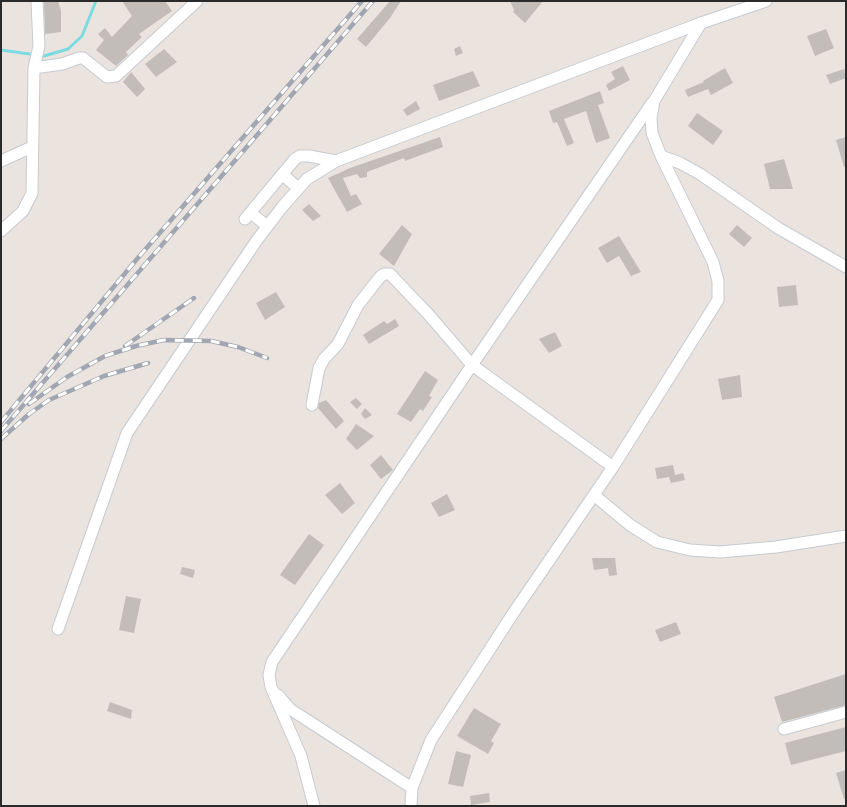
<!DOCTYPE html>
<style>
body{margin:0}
#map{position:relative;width:847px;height:807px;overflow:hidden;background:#ebe3de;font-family:"Fira Sans",sans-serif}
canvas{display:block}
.frame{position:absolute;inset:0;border:2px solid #2a2a2a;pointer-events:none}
</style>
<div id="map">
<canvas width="847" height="807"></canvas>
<div class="frame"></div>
</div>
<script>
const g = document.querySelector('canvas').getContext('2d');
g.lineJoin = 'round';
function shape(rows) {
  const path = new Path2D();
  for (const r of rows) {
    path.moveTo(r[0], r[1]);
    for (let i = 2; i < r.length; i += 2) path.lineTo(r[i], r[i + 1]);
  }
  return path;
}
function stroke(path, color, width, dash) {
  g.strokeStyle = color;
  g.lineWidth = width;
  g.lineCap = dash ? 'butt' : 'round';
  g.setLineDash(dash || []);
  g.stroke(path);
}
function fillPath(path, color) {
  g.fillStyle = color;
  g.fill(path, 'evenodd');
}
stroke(shape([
 [1,50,44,56,68,49,82,36,96,1]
]), '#7cdbe1', 3);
fillPath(shape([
 [44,1,58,1,61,11,61,32,45,34],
 [122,1,165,1,172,11,139,34,142,37,126,52,128,55,116,66,96,50,104,40,98,34,105,28,112,37,132,16],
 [390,1,401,1,390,18,366,47,357,39],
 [510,1,543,1,525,23,513,12,514,10],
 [826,29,834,48,815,56,807,36],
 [460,46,463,53,456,56,454,49],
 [164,49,177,62,156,77,145,64],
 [623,66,630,80,609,91,606,85,615,79,611,72],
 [725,68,733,83,711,95,708,89,688,97,685,90,704,82,703,81],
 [844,69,846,78,830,84,826,75],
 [473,71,480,86,439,101,433,85],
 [131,72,145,89,137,97,123,82],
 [600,91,604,103,598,105,610,138,596,143,586,111,564,119,574,143,567,146,557,122,553,123,549,111],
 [416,101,420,109,407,116,403,110],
 [697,113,723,131,713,145,688,126],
 [440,137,443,147,405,161,404,158,367,172,367,177,360,178,357,174,343,178,351,196,356,194,362,204,347,212,328,178,350,168],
 [846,137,846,167,844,167,836,140],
 [784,159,793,189,770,189,764,164],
 [309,204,321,216,313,221,302,210],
 [402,225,412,234,394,266,379,254],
 [737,225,752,238,744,247,729,234],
 [619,236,641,272,631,276,619,256,607,263,598,248],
 [796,285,798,305,779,307,777,287],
 [276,292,285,307,265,320,256,303],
 [395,319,399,326,369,344,363,335,384,321,387,324],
 [555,332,562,346,549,353,539,339],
 [425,371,438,380,429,396,432,397,423,411,420,409,411,422,397,414],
 [740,375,742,397,722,400,718,379],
 [356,398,362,404,357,409,350,402],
 [326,400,344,421,336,429,318,408,319,403],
 [365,408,372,415,365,419,361,414],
 [356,424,374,436,357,450,346,439],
 [381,455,393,470,381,479,370,465],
 [673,465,675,475,683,473,685,480,671,483,669,477,657,479,655,468],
 [340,483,355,503,342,514,325,495],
 [447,494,455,510,439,517,431,503],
 [309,534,324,545,295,585,280,575],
 [592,558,615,558,617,575,609,576,608,568,594,570],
 [182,567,195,570,193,578,180,574],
 [126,596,141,599,134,633,119,630],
 [676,622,681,634,660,642,655,630],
 [846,674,846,705,782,722,774,697],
 [110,702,132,710,131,719,107,711],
 [474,708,501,724,491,741,494,743,488,754,457,736],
 [846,727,846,751,791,765,785,743],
 [456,751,471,755,463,787,448,784],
 [846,770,846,799,844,799,836,773],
 [489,793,490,802,471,805,470,796]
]), '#c3bdba');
const minor = shape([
 [34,68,62,64,79,58,83,58,107,77,116,76,197,1],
 [661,156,680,163,700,174,778,228,846,267],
 [1,161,32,147],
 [282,174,298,188],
 [251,213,267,226],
 [245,219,295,159,300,156,309,156,336,161],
 [1,231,23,211,32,193,34,68,39,46,37,1],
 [312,405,319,368,324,359,338,344,358,305,380,277,384,274,390,274,429,315,472,365,613,467],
 [594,495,630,525,657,542,690,550,720,552,776,547,846,536],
 [58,629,127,433,257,240,283,206,307,179,336,161,701,23,766,1],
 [278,695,290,709,412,788],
 [784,729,846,712],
 [314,806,301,756,271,687,269,675,272,662,472,365,652,103],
 [411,806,412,788,431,740,514,612,613,467,718,300,718,281,713,262,661,156,652,133,651,118,654,101,701,23]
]);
stroke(minor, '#c5cbd2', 13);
stroke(minor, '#fff', 11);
const rail = shape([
 [125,346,194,298],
 [29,404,67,377,105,356,136,346,164,340,211,341,238,347,267,358],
 [1,422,137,259,362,1],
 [1,431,373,1],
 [1,439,29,414,49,400,104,376,148,363]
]);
stroke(rail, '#a1a7b2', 4.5);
stroke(rail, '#fff', 3, [9]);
</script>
